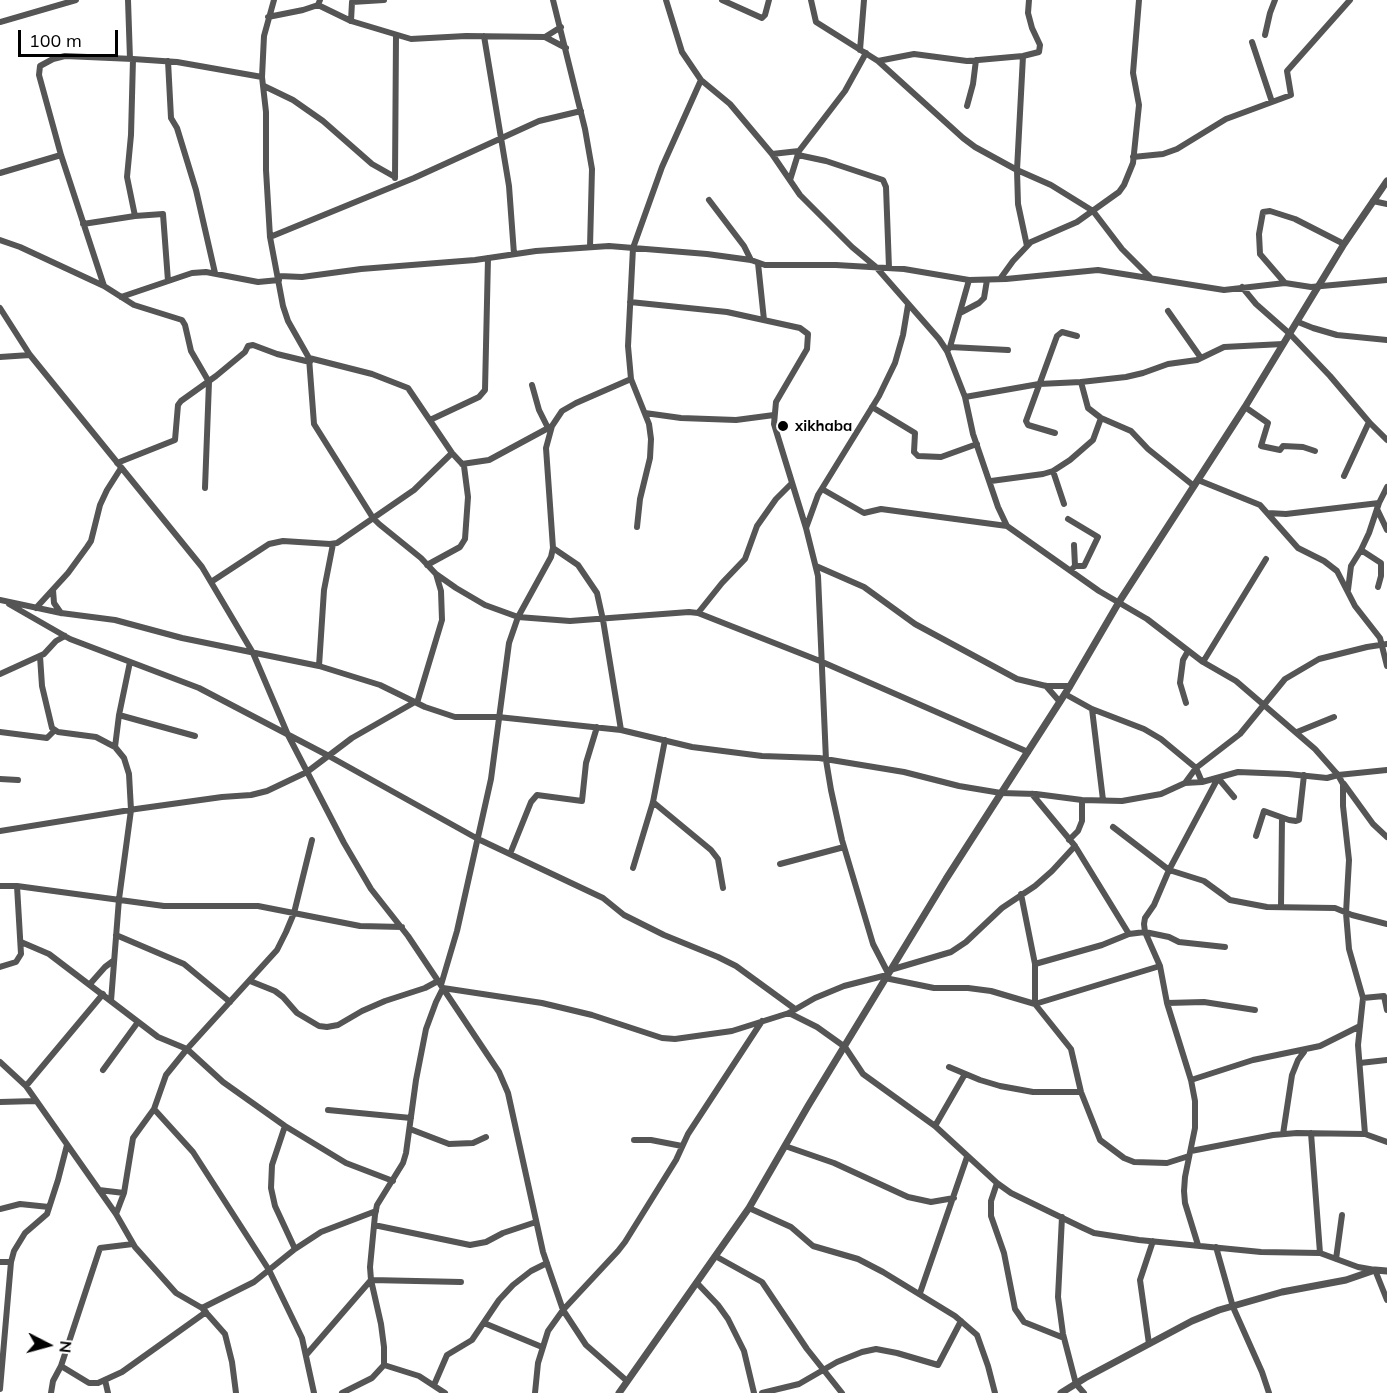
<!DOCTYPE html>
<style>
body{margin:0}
#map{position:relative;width:1387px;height:1393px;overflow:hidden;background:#fff;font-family:Mulish,sans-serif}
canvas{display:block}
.north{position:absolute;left:18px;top:1315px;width:60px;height:60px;-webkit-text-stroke:4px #fff;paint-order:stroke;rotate:96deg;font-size:16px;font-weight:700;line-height:24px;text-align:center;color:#000}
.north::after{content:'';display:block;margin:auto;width:21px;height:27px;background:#000;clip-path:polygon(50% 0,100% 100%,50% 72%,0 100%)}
.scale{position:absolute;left:18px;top:30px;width:100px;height:27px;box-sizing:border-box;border:3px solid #000;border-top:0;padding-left:8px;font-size:18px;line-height:21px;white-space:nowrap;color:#000;-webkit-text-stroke:4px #fff;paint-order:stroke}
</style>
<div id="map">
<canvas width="1387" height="1393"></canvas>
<div class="north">N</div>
<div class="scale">100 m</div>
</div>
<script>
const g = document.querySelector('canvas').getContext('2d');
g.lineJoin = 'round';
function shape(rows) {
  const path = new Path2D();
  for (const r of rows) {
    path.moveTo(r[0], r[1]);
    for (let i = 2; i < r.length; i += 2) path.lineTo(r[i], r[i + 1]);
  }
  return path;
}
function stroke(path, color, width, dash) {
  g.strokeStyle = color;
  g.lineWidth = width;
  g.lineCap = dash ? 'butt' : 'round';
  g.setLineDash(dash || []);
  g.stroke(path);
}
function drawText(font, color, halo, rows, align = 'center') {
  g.font = font + ' Mulish,sans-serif';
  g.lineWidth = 4.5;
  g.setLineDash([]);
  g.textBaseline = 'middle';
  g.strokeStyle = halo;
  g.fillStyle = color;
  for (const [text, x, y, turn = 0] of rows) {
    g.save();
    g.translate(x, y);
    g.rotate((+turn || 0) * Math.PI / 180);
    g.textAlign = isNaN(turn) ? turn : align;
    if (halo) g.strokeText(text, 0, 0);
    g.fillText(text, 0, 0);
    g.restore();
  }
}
stroke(shape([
 [128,0,130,59],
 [274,0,264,36,262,77,266,112,266,170,270,237,283,306,288,321,309,358,314,424,373,518,379,524,421,558,436,574,456,588,485,605,518,617,570,621,689,612,698,613,820,661,1028,752],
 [553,0,585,129,592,169,590,247],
 [666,0,682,52,701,80,730,104,772,154,799,151],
 [722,0,762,18,765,15,769,0],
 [811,0,816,22,878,61,963,138,975,147,1017,170,1051,185,1093,211,1122,249,1151,278],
 [318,5,351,21,411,39,466,36,545,37,566,48],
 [268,17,303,10,318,5,320,0],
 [351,21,352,2,384,0],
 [0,22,76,0],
 [1265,35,1270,13,1275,0],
 [484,36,509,186,514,254],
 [545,37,561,27],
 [1252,42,1272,102],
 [860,50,864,0],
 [1023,56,1017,170,1018,204,1027,246],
 [133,59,131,135,127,177,135,216],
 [168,61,171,118,177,128,196,190,215,273],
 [878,61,914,54,967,61,1023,56,1039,52,1040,45,1032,28,1028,13,1029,0],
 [264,86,293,100,323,121,372,164,395,177],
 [967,106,973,84,976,60],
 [772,154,800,195,852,247,876,267,939,339,947,351,965,397,973,434,998,507,1007,526,1099,591,1147,619,1203,662,1236,681,1315,749,1338,775,1343,784,1343,806,1349,860,1346,913,1349,949,1363,998,1358,1045,1365,1134],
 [798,155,826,161,883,180,886,187,889,268],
 [1133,157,1163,154,1177,149,1226,119,1291,95,1287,71,1350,0],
 [0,173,61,155],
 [395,178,396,35],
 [790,180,799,151,845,91,866,53],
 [709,200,744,246,751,260],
 [1373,201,1387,204],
 [83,224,135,216,163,214,168,281],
 [270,237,414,178,539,121,581,111],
 [0,240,20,247,104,286,134,305,182,320,185,325,191,351,209,382,205,488],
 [758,263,764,320],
 [279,276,302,277,361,269,475,260,536,251,609,246,707,254,751,260,765,265,836,265,904,269,969,280,1006,279,1098,270,1224,290,1285,283,1311,287,1387,280],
 [1000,279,1013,261,1031,242,1077,222,1119,192,1124,185,1133,163,1139,105,1133,73,1139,0],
 [1285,283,1260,254,1259,234,1263,212,1270,211,1295,219,1344,244],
 [104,286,61,155,39,75,40,66,53,59,65,56,133,59,177,62,262,77],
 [1242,287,1256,304,1290,334,1330,376,1369,422,1387,440],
 [121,297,192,273,206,272,258,282,279,280],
 [630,302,727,312,800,328,808,334,807,349,776,402,774,424,806,528,818,576,826,760,831,790,842,840,873,944,888,973],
 [0,308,30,355,202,567,253,653,288,735,344,843,371,889,408,936,499,1072,508,1093,543,1252,563,1310,586,1345,627,1381],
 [1168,311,1201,358],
 [960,313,979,303,984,298,987,280],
 [1298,322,1313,328,1337,335,1387,340],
 [950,347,1008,350],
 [947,351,950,347,969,280],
 [0,357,30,355],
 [309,358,372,374,408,388,452,453,464,466,468,497,465,539,460,547,427,565],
 [1081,382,1088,408,1101,418,1131,431,1148,449,1194,486],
 [532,385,539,410,548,428],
 [965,397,1039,384,1081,382,1126,377,1143,373,1168,364,1197,360,1224,347,1283,344],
 [872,407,915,433,914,452,918,456,941,457,977,444],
 [1245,407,1268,423,1261,446,1280,450,1283,446,1303,447,1315,451],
 [645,413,681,418,736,420,774,415],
 [430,420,479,397,485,390,488,258],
 [1055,433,1028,425,1026,421,1057,336,1062,332,1077,336],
 [117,463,175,440,178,405,181,401,216,376,245,352,248,346,253,345,277,354,310,362],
 [462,464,489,460,552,426],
 [1053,471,1064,504],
 [1344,476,1369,422],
 [1198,480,1260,505,1298,548,1324,561,1337,571,1355,606,1380,638,1387,666],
 [991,481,1043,474,1053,471,1070,460,1093,440,1101,418],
 [822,489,864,513,881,509,1007,526],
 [1377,509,1387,530],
 [1268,513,1286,514,1379,503],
 [1068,519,1098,537,1084,566,1075,566],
 [637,527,640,499,650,458,651,439,649,424,631,379,628,346,633,248,662,167,701,80],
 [806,528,818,495,879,396,895,363,903,335,908,305],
 [553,548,578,565,597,593,603,620,621,730],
 [1361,550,1381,563,1381,576,1378,587],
 [816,566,864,587,915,624,1017,679,1046,686,1070,686],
 [1072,569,1075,566,1074,545],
 [211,582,269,544,283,541,330,544,337,543,414,490,452,453],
 [53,590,54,603,61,613],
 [1348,590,1351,566,1361,550,1369,533,1379,503,1387,487],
 [0,600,61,613,115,620,182,638,319,666,380,685,425,707,455,717,498,717,621,730,692,747,762,756,819,758,904,772,959,786,1001,793,1036,794,1082,800,1122,801,1161,794,1185,783,1202,782,1238,772,1288,774,1327,778,1338,775,1387,770],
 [9,604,70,639,199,688,327,755,478,839,603,898,624,915,664,935,718,957,736,966,795,1009],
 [36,608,68,573,87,547,91,541,100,505,107,490,121,468],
 [698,613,722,583,745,559,757,526,776,499,791,484],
 [40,656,42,686,52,728,58,732,96,737,115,747,124,758,129,774,131,810,119,899,111,1001],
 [1203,662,1266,559],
 [319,666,324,590,333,544],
 [0,674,44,654,56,641,65,636],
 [1046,686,1060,702],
 [1065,694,1092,709,1144,729,1161,739,1196,768,1202,782],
 [417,703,442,620,441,591,436,574],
 [1186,703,1180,683,1183,660,1188,651],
 [1092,709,1103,800],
 [119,715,195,736],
 [0,732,47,738,55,730],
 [1297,732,1334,717],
 [115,747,119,715,130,662],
 [0,779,18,780],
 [1185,783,1196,768,1240,734,1285,679,1319,659,1367,647,1387,644],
 [1344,784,1373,824,1387,837],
 [1032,794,1075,846,1129,934,1145,932,1169,937,1179,942,1225,947],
 [653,802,711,850,718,859,723,888],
 [1113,827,1169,870,1204,881,1230,900,1267,907,1335,908,1352,915,1387,924],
 [0,831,136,809,222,797,251,795,267,791,307,772,352,738,415,702],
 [1256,836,1264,811,1289,820,1296,821,1299,820,1304,775],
 [1069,840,1078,831,1082,821,1082,800],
 [510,854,531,802,537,795,582,801,586,763,597,727],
 [780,864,844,847],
 [633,868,653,802,665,740],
 [0,886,17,886,164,906,258,906,360,926,402,927],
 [1021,894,1035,964,1035,1004],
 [1281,907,1282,818],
 [116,935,184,964,230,1002],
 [21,942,49,954,158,1037,187,1049,223,1082,285,1126,346,1163,393,1181],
 [1035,964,1102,945,1129,934],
 [0,967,16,962,21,954,17,886],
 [890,970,951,952,966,942,1002,908,1035,886,1052,871,1075,846],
 [885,978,934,988,968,988,991,991,1035,1004,1071,1049,1081,1092,1100,1140,1124,1158,1134,1162,1167,1163,1189,1156],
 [250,981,275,991,283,997,297,1013,319,1026,327,1027,338,1025,362,1011,385,1001,425,988,438,981],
 [90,984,105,967,113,961],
 [441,985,457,931,491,779,509,643,518,617,551,557,553,548,546,448,552,426,562,411,576,403,631,379],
 [1363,998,1384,996,1387,1010],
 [1167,1003,1204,1002,1255,1010],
 [1035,1004,1160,966],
 [789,1013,817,1027,845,1047,863,1074,935,1126,997,1183,1011,1193,1081,1227,1094,1233,1139,1240,1261,1252,1320,1253,1358,1267,1375,1270,1387,1300],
 [0,1062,26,1086,116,1214,135,1247,176,1293,202,1308,225,1334,232,1362,236,1393],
 [1360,1063,1387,1060],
 [949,1067,980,1080,1000,1086,1033,1092,1081,1092],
 [103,1070,138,1022],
 [1191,1080,1253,1060,1320,1046,1360,1026],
 [26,1086,103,994],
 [0,1102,36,1101],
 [154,1109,193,1152,269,1270,302,1338,314,1393],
 [328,1110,411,1118],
 [285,1126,272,1165,271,1188,275,1206,295,1249],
 [935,1126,965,1074],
 [410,1129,449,1144,473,1143,486,1137],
 [1311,1133,1320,1253],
 [1283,1134,1292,1075,1298,1060,1304,1052],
 [634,1140,651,1140,682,1146],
 [785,1146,834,1163,908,1197,931,1202,954,1198],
 [1191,1151,1273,1135,1297,1133,1365,1134,1387,1142],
 [997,1183,991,1201,991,1216,1004,1253,1015,1309,1024,1322,1064,1338],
 [99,1190,124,1193],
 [749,1208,791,1227,813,1246,858,1259,883,1272,955,1316,977,1335,988,1366,995,1393],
 [0,1209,20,1204,49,1207],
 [116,1214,124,1193,133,1138,154,1109,166,1075,187,1049,277,950,286,932,294,913,312,840],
 [1062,1217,1058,1297,1063,1334,1076,1384,1084,1393],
 [374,1225,470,1245,486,1242,503,1233,536,1222],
 [1198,1245,1185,1203,1184,1191,1185,1177,1195,1128,1195,1101,1191,1080,1167,1003,1160,966,1145,932,1144,924,1145,918,1154,905,1169,870,1218,778,1234,797],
 [1216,1247,1233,1307,1262,1372,1269,1393],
 [717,1257,762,1282,807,1349,842,1393],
 [1336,1259,1342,1215],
 [0,1262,11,1262],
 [697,1283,718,1305,728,1319,744,1351,754,1393],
 [920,1293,967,1157],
 [202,1308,254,1282,295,1249,321,1232,376,1211],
 [484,1323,542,1347],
 [1149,1344,1140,1280,1153,1241],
 [307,1354,371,1280,461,1282],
 [384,1365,419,1376,445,1393],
 [61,1366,89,1383,98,1383,122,1372,206,1312],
 [105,1380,108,1393],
 [434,1385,447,1355,472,1340,499,1300,513,1285,531,1271,547,1263],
 [0,1389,11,1262,14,1251,25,1233,47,1214,58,1180,67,1145],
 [51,1393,53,1381,61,1366,100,1248,133,1244],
 [342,1393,372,1378,384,1365,384,1347,381,1324,371,1280,370,1267,375,1215,377,1205,403,1163,406,1153,416,1080,426,1029,436,1002,443,988,542,1003,592,1015,662,1038,675,1039,732,1031,789,1013,815,998,844,986,887,975],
 [535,1393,538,1363,548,1331,563,1310,618,1251,625,1242,676,1160,688,1134,762,1021],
 [762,1393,799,1384,837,1362,862,1352,876,1349,897,1353,938,1365,961,1321]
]), '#555', 6);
stroke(shape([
 [619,1393,749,1208,808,1106,946,879,1070,686,1119,602,1245,407,1344,244,1387,181],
 [1061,1393,1085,1378,1192,1321,1219,1310,1282,1292,1346,1280,1375,1270,1387,1271]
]), '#555', 7);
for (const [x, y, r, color] of [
 [783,426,6,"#000"]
]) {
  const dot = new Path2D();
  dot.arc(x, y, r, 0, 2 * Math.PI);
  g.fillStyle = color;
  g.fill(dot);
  stroke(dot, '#fff', 2);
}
drawText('bold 15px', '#000', '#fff', [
 ["xikhaba",795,426]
], 'left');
</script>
